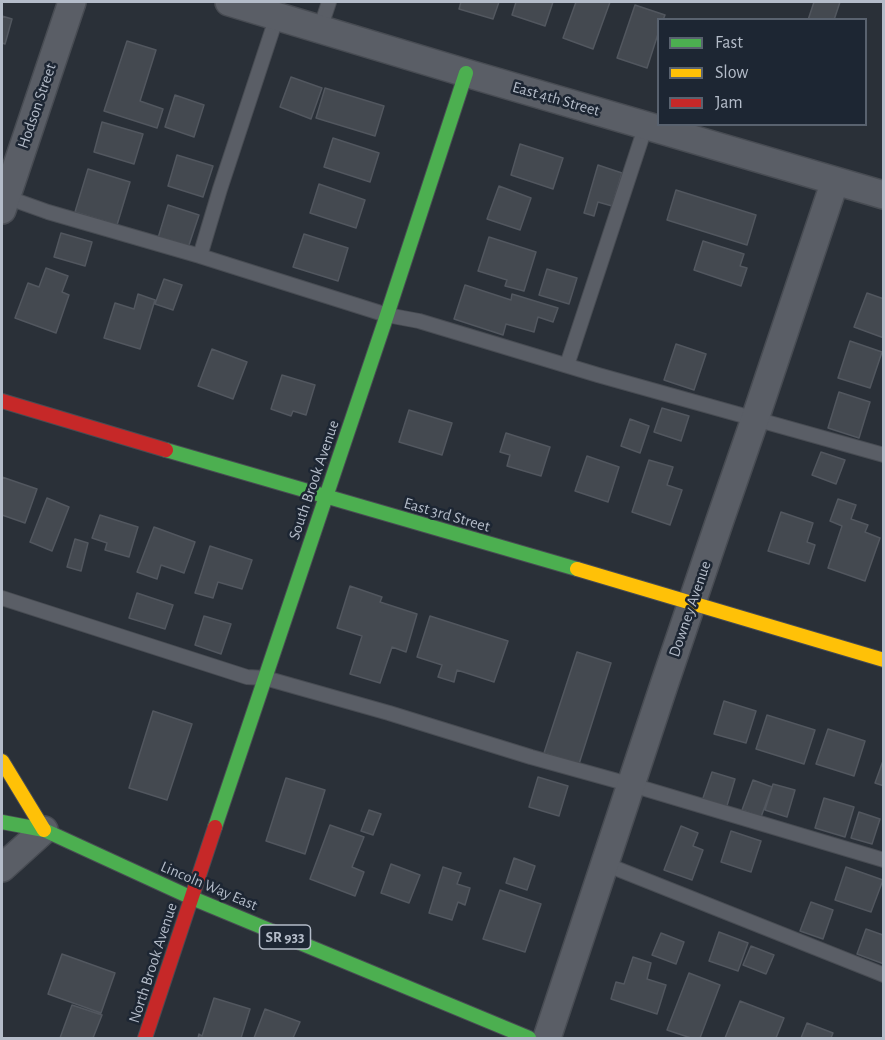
<!DOCTYPE html>
<style>
body{margin:0}
#map{position:relative;width:885px;height:1040px;overflow:hidden;background:#2a3038;font-family:"Alegreya Sans",sans-serif}
canvas{display:block}
.frame{position:absolute;inset:0;border:3px solid #b4bcc9;pointer-events:none}
.legend{position:absolute;left:657px;top:18px;width:210px;height:108px;box-sizing:border-box;background:#1d2633;border:2px solid #59626f;margin:0;padding:8px 10px;list-style:none;font-size:18px;color:#b4bcc9}
.legend li{display:flex;align-items:center;gap:12px;height:30px}
.legend b{width:30px;border:2px solid #59626f}
</style>
<div id="map">
<canvas width="885" height="1040"></canvas>
<div class="frame"></div>
<ul class="legend">
<li><b style="height:8px;background:#4caf50"></b>Fast</li>
<li><b style="height:8px;background:#ffc107"></b>Slow</li>
<li><b style="height:8px;background:#c62828"></b>Jam</li>
</ul>
</div>
<script>
const g = document.querySelector('canvas').getContext('2d');
g.lineJoin = 'round';
function fillPath(path, color) {
  g.fillStyle = color;
  g.fill(path, 'evenodd');
}
function shape(rows) {
  const path = new Path2D();
  for (const r of rows) {
    path.moveTo(r[0], r[1]);
    for (let i = 2; i < r.length; i += 2) path.lineTo(r[i], r[i + 1]);
  }
  return path;
}
function stroke(path, color, width, dash) {
  g.strokeStyle = color;
  g.lineWidth = width;
  g.lineCap = dash ? 'butt' : 'round';
  g.setLineDash(dash || []);
  g.stroke(path);
}
function drawText(font, color, halo, rows, align = 'center') {
  g.font = font + ' "Alegreya Sans",sans-serif';
  g.lineWidth = 5;
  g.setLineDash([]);
  g.textBaseline = 'middle';
  g.strokeStyle = halo;
  g.fillStyle = color;
  for (const [text, x, y, turn = 0] of rows) {
    g.save();
    g.translate(x, y);
    g.rotate((+turn || 0) * Math.PI / 180);
    g.textAlign = isNaN(turn) ? turn : align;
    if (halo) g.strokeText(text, 0, 0);
    g.fillText(text, 0, 0);
    g.restore();
  }
}
const building = shape([
 [461,2,499,2,493,19,459,9,461,2],
 [516,2,553,2,545,26,512,15,516,2],
 [576,2,610,2,593,49,563,38,576,2],
 [814,2,840,2,834,20,808,20,814,2],
 [635,5,665,15,663,20,658,20,658,34,647,68,617,58,635,5],
 [2,16,12,19,5,44,2,43,2,16],
 [127,41,156,50,140,101,163,109,157,128,104,111,127,41],
 [291,77,322,88,311,119,280,107,291,77],
 [325,88,384,106,375,136,316,118,325,88],
 [175,95,204,105,194,137,165,127,175,95],
 [102,122,143,134,134,164,94,152,102,122],
 [333,138,379,153,370,182,324,167,333,138],
 [520,144,563,158,553,189,511,175,520,144],
 [177,155,213,166,203,197,168,186,177,155],
 [598,165,622,173,612,206,598,202,594,216,584,213,598,165],
 [88,169,130,182,117,225,75,212,88,169],
 [319,184,365,200,356,228,310,213,319,184],
 [499,186,531,198,520,230,487,219,499,186],
 [676,190,756,215,747,245,667,220,676,190],
 [168,205,199,215,188,248,158,238,168,205],
 [61,233,92,242,85,266,54,257,61,233],
 [304,234,348,248,338,281,293,267,304,234],
 [489,237,536,252,524,291,505,286,507,280,478,271,489,237],
 [703,241,744,254,740,266,747,268,741,286,694,270,703,241],
 [46,268,68,276,62,292,69,295,56,333,15,318,28,283,39,287,46,268],
 [547,269,577,278,569,304,539,295,547,269],
 [164,279,182,285,173,310,155,304,164,279],
 [465,285,511,300,512,294,558,308,553,322,538,317,534,332,506,324,503,335,454,319,465,285],
 [867,293,884,299,884,338,854,327,867,293],
 [138,294,155,300,140,349,104,338,115,303,134,309,138,294],
 [850,341,882,352,870,388,838,378,850,341],
 [676,344,706,354,694,390,664,380,676,344],
 [212,349,247,362,233,399,198,386,212,349],
 [282,375,315,385,306,415,293,411,291,416,271,409,282,375],
 [839,392,870,402,859,438,828,428,839,392],
 [662,408,689,416,681,441,654,432,662,408],
 [409,410,452,423,442,455,399,442,409,410],
 [630,419,649,426,640,453,621,446,630,419],
 [506,433,550,447,541,476,507,466,510,455,500,452,506,433],
 [821,452,845,460,836,484,812,475,821,452],
 [587,456,619,467,608,502,575,491,587,456],
 [649,460,673,467,667,485,682,490,670,525,632,512,649,460],
 [2,477,37,489,25,523,2,515,2,477],
 [47,498,69,507,52,551,30,542,47,498],
 [838,499,856,505,851,519,868,525,865,532,880,538,865,581,828,568,842,526,830,521,838,499],
 [781,512,813,523,807,542,815,545,809,564,768,551,781,512],
 [100,515,138,527,129,557,105,550,107,543,92,538,100,515],
 [154,527,195,542,184,573,161,565,157,579,137,572,154,527],
 [75,539,88,543,81,571,67,567,75,539],
 [210,546,252,560,242,589,218,582,213,598,195,593,210,546],
 [350,586,382,597,380,602,417,614,406,652,392,647,380,683,350,674,362,636,337,628,350,586],
 [137,593,173,605,165,629,129,618,137,593],
 [204,616,231,624,221,654,195,645,204,616],
 [430,616,508,641,494,682,457,670,454,682,438,677,442,665,417,657,430,616],
 [577,652,611,663,579,764,544,753,577,652],
 [724,701,756,711,746,743,714,734,724,701],
 [153,711,192,724,167,800,129,788,153,711],
 [767,715,815,730,804,764,756,749,767,715],
 [828,729,865,741,854,776,816,764,828,729],
 [884,758,884,786,875,783,884,758],
 [712,772,735,779,726,809,702,801,712,772],
 [538,777,568,786,559,816,529,807,538,777],
 [286,778,325,790,305,854,266,841,286,778],
 [753,780,772,787,761,817,742,810,753,780],
 [773,784,795,790,787,817,765,810,773,784],
 [824,798,854,807,845,837,815,828,824,798],
 [369,810,381,814,373,835,361,831,369,810],
 [859,812,880,819,872,844,851,838,859,812],
 [330,825,364,837,352,867,364,872,355,896,310,879,330,825],
 [681,826,698,833,693,846,703,850,692,880,664,870,681,826],
 [731,831,761,841,751,872,721,862,731,831],
 [514,858,535,866,527,890,506,883,514,858],
 [391,864,420,875,409,903,381,893,391,864],
 [443,867,461,873,457,884,470,888,465,905,458,902,452,920,429,913,443,867],
 [846,867,883,880,871,912,835,900,846,867],
 [500,890,541,904,525,952,483,939,500,890],
 [811,902,833,910,823,939,800,931,811,902],
 [866,929,883,935,884,933,884,964,857,954,866,929],
 [719,932,748,943,738,971,709,961,719,932],
 [661,933,684,942,676,964,652,955,661,933],
 [751,946,774,955,766,974,743,965,751,946],
 [62,954,115,973,101,1013,48,994,62,954],
 [633,957,651,963,647,979,666,985,657,1014,611,999,616,982,624,984,633,957],
 [689,973,720,985,700,1038,691,1038,667,1030,689,973],
 [214,998,250,1009,241,1038,198,1038,199,1034,202,1036,214,998],
 [740,1001,784,1018,776,1038,725,1038,740,1001],
 [72,1005,102,1015,93,1038,60,1038,72,1005],
 [265,1009,300,1022,293,1038,254,1038,265,1009],
 [807,1023,833,1033,831,1038,801,1038,807,1023]
]);
fillPath(building, '#444950');
stroke(building, '#52575f', 1.5);
const lane = shape([
 [320,29,329,2],
 [6,197,48,212,200,256,387,315,419,321,598,375,884,455],
 [200,256,220,189,277,16],
 [567,365,646,125],
 [2,598,247,677,265,678,389,713,531,757,632,785,884,860],
 [605,864,884,975]
]);
const street = shape([
 [229,2,466,73,884,195],
 [2,210,72,2],
 [2,868,44,830],
 [547,1038,664,685,720,520,755,419,835,181]
]);
const fast = shape([
 [166,450,577,569],
 [2,822,44,830,192,898,529,1038],
 [215,827,387,315,466,73]
]);
const slow = shape([
 [577,569,884,660],
 [2,761,44,830]
]);
const jam = shape([
 [2,401,166,450],
 [145,1038,215,827]
]);
stroke(lane, '#484c53', 16);
stroke(street, '#484c53', 30);
stroke(fast, '#484c53', 16);
stroke(slow, '#484c53', 16);
stroke(jam, '#484c53', 16);
stroke(lane, '#5a5e66', 14);
stroke(street, '#5a5e66', 27);
stroke(fast, '#4caf50', 14);
stroke(slow, '#ffc107', 14);
stroke(jam, '#c62828', 14);
for (const [x, y, w] of [
 [285,937,51]
]) {
  const box = new Path2D();
  box.roundRect(x - w / 2, y - 12, w, 24, 4.5);
  g.fillStyle = '#1d2633';
  g.fill(box);
  stroke(box, '#b4bcc9', 1.5);
}
drawText('bold 15px', '#b4bcc9', null, [
 ["SR 933",285,937]
]);
drawText('16px', '#b4bcc9', '#1d2633', [
 ["East 4th Street",556,99,16],
 ["Hodson Street",37,106,-71],
 ["South Brook Avenue",314,480,-71],
 ["East 3rd Street",447,515,16],
 ["Downey Avenue",690,609,-71],
 ["Lincoln Way East",209,886,23],
 ["North Brook Avenue",153,963,-72]
]);
</script>
